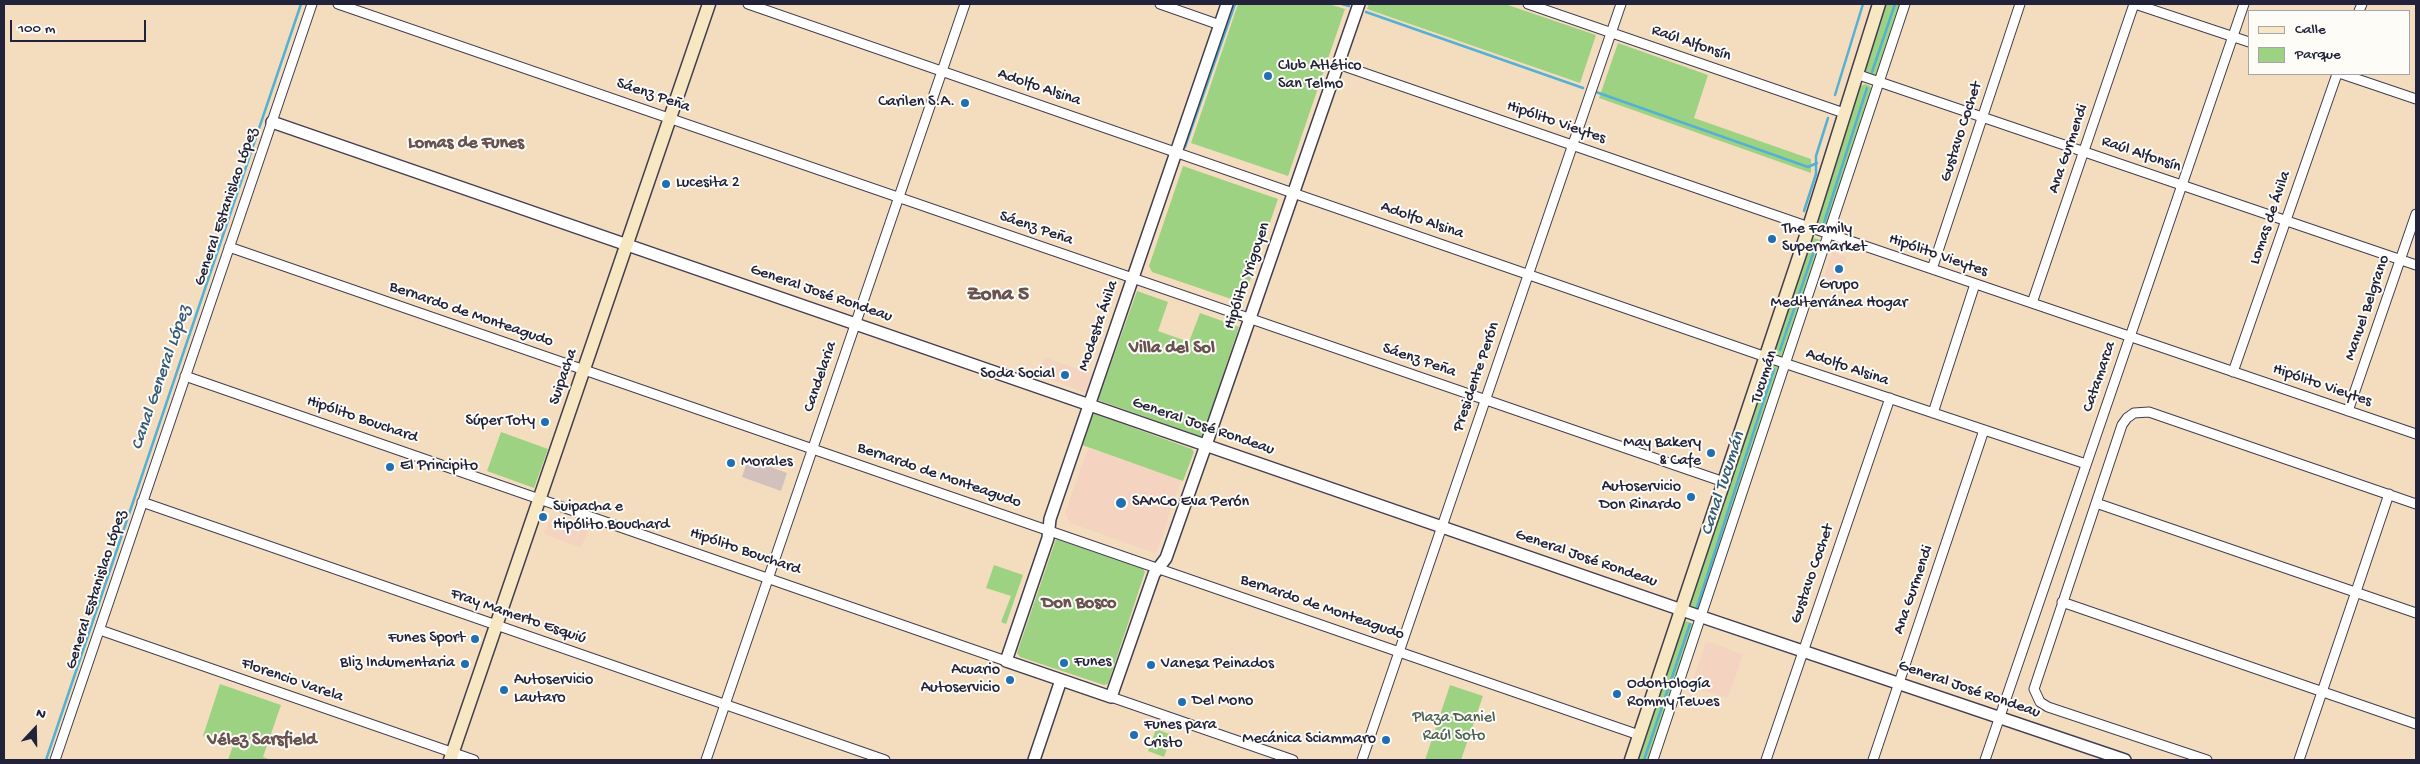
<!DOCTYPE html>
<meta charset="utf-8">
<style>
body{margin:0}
#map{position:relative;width:2420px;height:764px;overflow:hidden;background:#f4ddbf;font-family:"Gochi Hand",sans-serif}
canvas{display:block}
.frame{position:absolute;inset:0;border:5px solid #22223b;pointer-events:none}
.legend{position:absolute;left:2248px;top:10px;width:162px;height:65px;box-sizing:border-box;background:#fdfcf7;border:1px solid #a5a5ac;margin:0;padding:6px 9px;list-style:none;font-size:15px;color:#22223b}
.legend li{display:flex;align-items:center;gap:10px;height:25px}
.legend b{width:25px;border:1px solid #a5a5ac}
.north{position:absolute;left:10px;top:704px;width:50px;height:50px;-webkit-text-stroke:4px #fdfcf7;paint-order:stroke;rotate:21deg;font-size:14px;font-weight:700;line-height:20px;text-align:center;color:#22223b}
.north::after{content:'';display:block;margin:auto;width:18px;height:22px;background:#22223b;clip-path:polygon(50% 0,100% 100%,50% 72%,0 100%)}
.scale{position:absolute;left:10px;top:20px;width:136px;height:22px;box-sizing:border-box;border:2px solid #22223b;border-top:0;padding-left:6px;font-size:15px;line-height:18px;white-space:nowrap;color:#22223b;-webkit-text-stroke:4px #fdfcf7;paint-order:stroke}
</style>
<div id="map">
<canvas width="2420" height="764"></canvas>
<div class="frame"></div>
<ul class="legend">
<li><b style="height:6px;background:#f7e8c3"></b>Calle</li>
<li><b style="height:14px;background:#9ed283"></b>Parque</li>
</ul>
<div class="north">N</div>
<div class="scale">100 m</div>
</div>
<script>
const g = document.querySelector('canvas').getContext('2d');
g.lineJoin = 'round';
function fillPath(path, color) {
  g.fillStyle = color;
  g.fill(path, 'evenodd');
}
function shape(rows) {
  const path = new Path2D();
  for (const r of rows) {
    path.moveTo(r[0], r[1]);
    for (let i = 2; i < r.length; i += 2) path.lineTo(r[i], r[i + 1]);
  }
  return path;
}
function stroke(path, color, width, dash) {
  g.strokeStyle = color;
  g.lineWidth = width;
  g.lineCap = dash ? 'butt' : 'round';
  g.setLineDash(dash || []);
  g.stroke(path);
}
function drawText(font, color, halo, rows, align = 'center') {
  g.font = font + ' "Gochi Hand",sans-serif';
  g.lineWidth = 4;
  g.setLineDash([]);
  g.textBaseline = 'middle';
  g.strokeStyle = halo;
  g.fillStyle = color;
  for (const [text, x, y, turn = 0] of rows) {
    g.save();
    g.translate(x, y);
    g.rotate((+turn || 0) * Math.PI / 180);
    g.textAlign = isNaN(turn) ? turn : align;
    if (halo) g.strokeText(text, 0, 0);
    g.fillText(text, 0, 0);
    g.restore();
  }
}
fillPath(shape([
 [1832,252,1847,257,1838,282,1824,277],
 [1045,357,1093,375,1086,393,1038,375],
 [1088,448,1181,480,1157,551,1154,553,1070,523,1065,513],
 [551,517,588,531,581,548,544,534],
 [1706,641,1743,654,1728,698,1691,686]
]), '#f5d3c1');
fillPath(shape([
 [748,459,787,473,781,491,742,477]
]), '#d1c0bc');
fillPath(shape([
 [1238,4,1329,4,1345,9,1288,176,1191,143],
 [1369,4,1505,4,1596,35,1580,83,1367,9],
 [1883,4,1902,4,1877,77,1868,76,1865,72,1864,65],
 [1618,43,1708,75,1694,118,1811,159,1811,173,1599,98],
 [1865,84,1870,86,1873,92,1826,228,1816,225,1859,87],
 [1183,166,1278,199,1244,298,1237,301,1152,272,1149,266],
 [1814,238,1821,240,1822,245,1784,356,1780,357,1776,355,1774,348,1810,241],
 [1137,291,1168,302,1158,331,1189,342,1200,313,1239,327,1202,437,1098,400],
 [1774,364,1780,368,1700,609,1696,611,1690,607,1689,602,1724,506,1729,484,1768,370],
 [1095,414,1192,449,1194,452,1183,481,1082,445,1092,415],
 [501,432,548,449,534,488,487,471],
 [1056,539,1143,569,1145,572,1108,684,1104,685,1020,657,1017,653],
 [994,565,1023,575,1006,624,1001,622,1011,596,986,588],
 [1686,621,1693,624,1694,627,1649,760,1636,760,1683,624],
 [220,684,281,705,263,757,271,760,228,760,233,746,203,736],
 [1450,685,1483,696,1461,760,1425,760],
 [1156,729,1172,735,1164,757,1148,751]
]), '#9ed283');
stroke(shape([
 [1342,4,1349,6],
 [1366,12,1583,88],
 [1872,72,1895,4],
 [1596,92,1808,167,1817,163],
 [1835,95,1863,4],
 [1185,147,1235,4],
 [1804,211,1816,174,1816,156,1828,118],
 [1823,226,1867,88],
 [1780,350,1817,242],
 [1697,607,1774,369],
 [46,760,301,4],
 [1644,760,1690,624]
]), '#55b1d3', 2.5);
const minor = shape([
 [338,4,1724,482],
 [748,4,1766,357,2086,464],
 [1160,4,1220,25],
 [1528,4,1844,113],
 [2135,4,2249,42],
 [2359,11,2362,4],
 [1338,64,1809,227,2416,434],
 [1856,74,2416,265],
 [2342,74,2416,99],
 [229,247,1639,735],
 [1932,269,2020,4],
 [2032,303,2134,4],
 [2233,372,2337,74],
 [185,376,1006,661],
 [2348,411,2416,214],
 [1933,413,1975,284],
 [142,502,885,760],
 [2096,503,2416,613],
 [2062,602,2416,724],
 [100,630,474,760],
 [1111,697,1293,760],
 [55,760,312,4],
 [706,760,965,4],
 [1362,760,1621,4],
 [1653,760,1905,4],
 [1766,760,1890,398],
 [1873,760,1984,430],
 [1985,760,2244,4],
 [2207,760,2048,707,2040,702,2034,689,2122,425,2127,418,2134,413,2149,412,2416,504],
 [2299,760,2389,494]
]);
const tertiary = shape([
 [1227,4,1050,519,1048,538,1006,661,1111,697,1154,574,1166,558,1206,445,1359,4],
 [272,122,1702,617,2125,760],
 [1034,760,1061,680]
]);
const secondary = shape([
 [450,760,709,4],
 [1631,760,1809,227,1879,4]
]);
stroke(minor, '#423e4f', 11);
stroke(tertiary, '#423e4f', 14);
stroke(secondary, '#423e4f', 15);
stroke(minor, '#fff', 9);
stroke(tertiary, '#fff', 11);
stroke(secondary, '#f7e8c3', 12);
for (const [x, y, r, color] of [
 [1268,76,5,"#1f6fb2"],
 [965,103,5,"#1f6fb2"],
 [666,184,5,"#1f6fb2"],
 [1772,239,5,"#1f6fb2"],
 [1839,269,5,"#1f6fb2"],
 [1065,375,5,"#1f6fb2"],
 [545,422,5,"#1f6fb2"],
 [1711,453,5,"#1f6fb2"],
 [731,463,5,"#1f6fb2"],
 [390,467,5,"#1f6fb2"],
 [1691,497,5,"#1f6fb2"],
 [1121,503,6,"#1f6fb2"],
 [543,517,5,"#1f6fb2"],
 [475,639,5,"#1f6fb2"],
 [1064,663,5,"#1f6fb2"],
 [465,664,5,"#1f6fb2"],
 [1151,665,5,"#1f6fb2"],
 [1010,680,5,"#1f6fb2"],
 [504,690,5,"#1f6fb2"],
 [1617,694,5,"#1f6fb2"],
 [1182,702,5,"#1f6fb2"],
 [1134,735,5,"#1f6fb2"],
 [1386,740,5,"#1f6fb2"]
]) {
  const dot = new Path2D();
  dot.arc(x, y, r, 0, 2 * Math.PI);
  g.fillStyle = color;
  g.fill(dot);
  stroke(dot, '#fdfcf7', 2);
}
drawText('16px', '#22223b', '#fdfcf7', [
 ["Raúl Alfonsín",1691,44,19],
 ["Adolfo Alsina",1039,88,19],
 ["Sáenz Peña",653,96,19],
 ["Hipólito Vieytes",1556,123,19],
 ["Gustavo Cochet",1962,132,-72],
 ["Ana Gurmendi",2069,149,-71],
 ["Raúl Alfonsín",2141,155,19],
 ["General Estanislao López",227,207,-71],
 ["Lomas de Ávila",2271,218,-71],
 ["Adolfo Alsina",1422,221,19],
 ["Sáenz Peña",1036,229,19],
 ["Hipólito Vieytes",1938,256,19],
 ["Hipólito Yrigoyen",1248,276,-71],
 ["General José Rondeau",821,294,19],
 ["Manuel Belgrano",2368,308,-71],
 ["Bernardo de Monteagudo",471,315,19],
 ["Modesta Ávila",1099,326,-71],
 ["Sáenz Peña",1419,361,19],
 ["Adolfo Alsina",1847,368,19],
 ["Suipacha",564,377,-71],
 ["Candelaria",821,377,-71],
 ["Presidente Perón",1477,377,-71],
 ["Tucumán",1765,377,-72],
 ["Catamarca",2100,377,-71],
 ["Hipólito Vieytes",2322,386,19],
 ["Hipólito Bouchard",362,420,19],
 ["General José Rondeau",1203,427,19],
 ["Bernardo de Monteagudo",939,476,19],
 ["Hipólito Bouchard",745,552,19],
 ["General José Rondeau",1586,559,19],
 ["Gustavo Cochet",1813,574,-71],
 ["General Estanislao López",97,590,-72],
 ["Ana Gurmendi",1914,590,-71],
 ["Bernardo de Monteagudo",1322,608,19],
 ["Fray Mamerto Esquiú",518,617,19],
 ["Florencio Varela",292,681,19],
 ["General José Rondeau",1969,690,19]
]);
drawText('16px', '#22223b', '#fdfcf7', [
 ["Club Atlético",1278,67],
 ["San Telmo",1278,85],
 ["Carilen S.A.",955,103,"right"],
 ["Lucesita 2",676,184],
 ["The Family",1782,230],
 ["Supermarket",1782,248],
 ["Grupo",1839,286,"center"],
 ["Mediterránea Hogar",1839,304,"center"],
 ["Soda Social",1055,375,"right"],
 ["Súper Toty",535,422,"right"],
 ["May Bakery",1701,444,"right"],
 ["& Cafe",1701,462,"right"],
 ["Morales",741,463],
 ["El Principito",400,467],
 ["Autoservicio",1681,488,"right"],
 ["Don Rinardo",1681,506,"right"],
 ["SAMCo Eva Perón",1132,503],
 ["Suipacha e",553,508],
 ["Hipólito Bouchard",553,526],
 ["Funes Sport",465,639,"right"],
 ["Funes",1074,663],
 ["Bliz Indumentaria",455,664,"right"],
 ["Vanesa Peinados",1161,665],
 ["Acuario",1000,671,"right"],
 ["Autoservicio",1000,689,"right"],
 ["Autoservicio",514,681],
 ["Lautaro",514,699],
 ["Odontología",1627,685],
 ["Rommy Tewes",1627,703],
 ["Del Mono",1192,702],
 ["Funes para",1144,726],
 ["Cristo",1144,744],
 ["Mecánica Sciammaro",1376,740,"right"]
], 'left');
drawText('16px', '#4d6054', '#fdfcf7', [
 ["Plaza Daniel",1454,719],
 ["Raúl Soto",1454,737]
]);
drawText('bold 18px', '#685350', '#fdfcf7', [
 ["Lomas de Funes",466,144],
 ["Villa del Sol",1172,349],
 ["Don Bosco",1079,604],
 ["Vélez Sarsfield",262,741]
]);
drawText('italic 18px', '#365b78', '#fdfcf7', [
 ["Canal General López",162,378,-71],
 ["Canal Tucumán",1724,484,-72]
]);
drawText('bold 21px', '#685350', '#fdfcf7', [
 ["Zona 5",998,296]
]);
</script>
